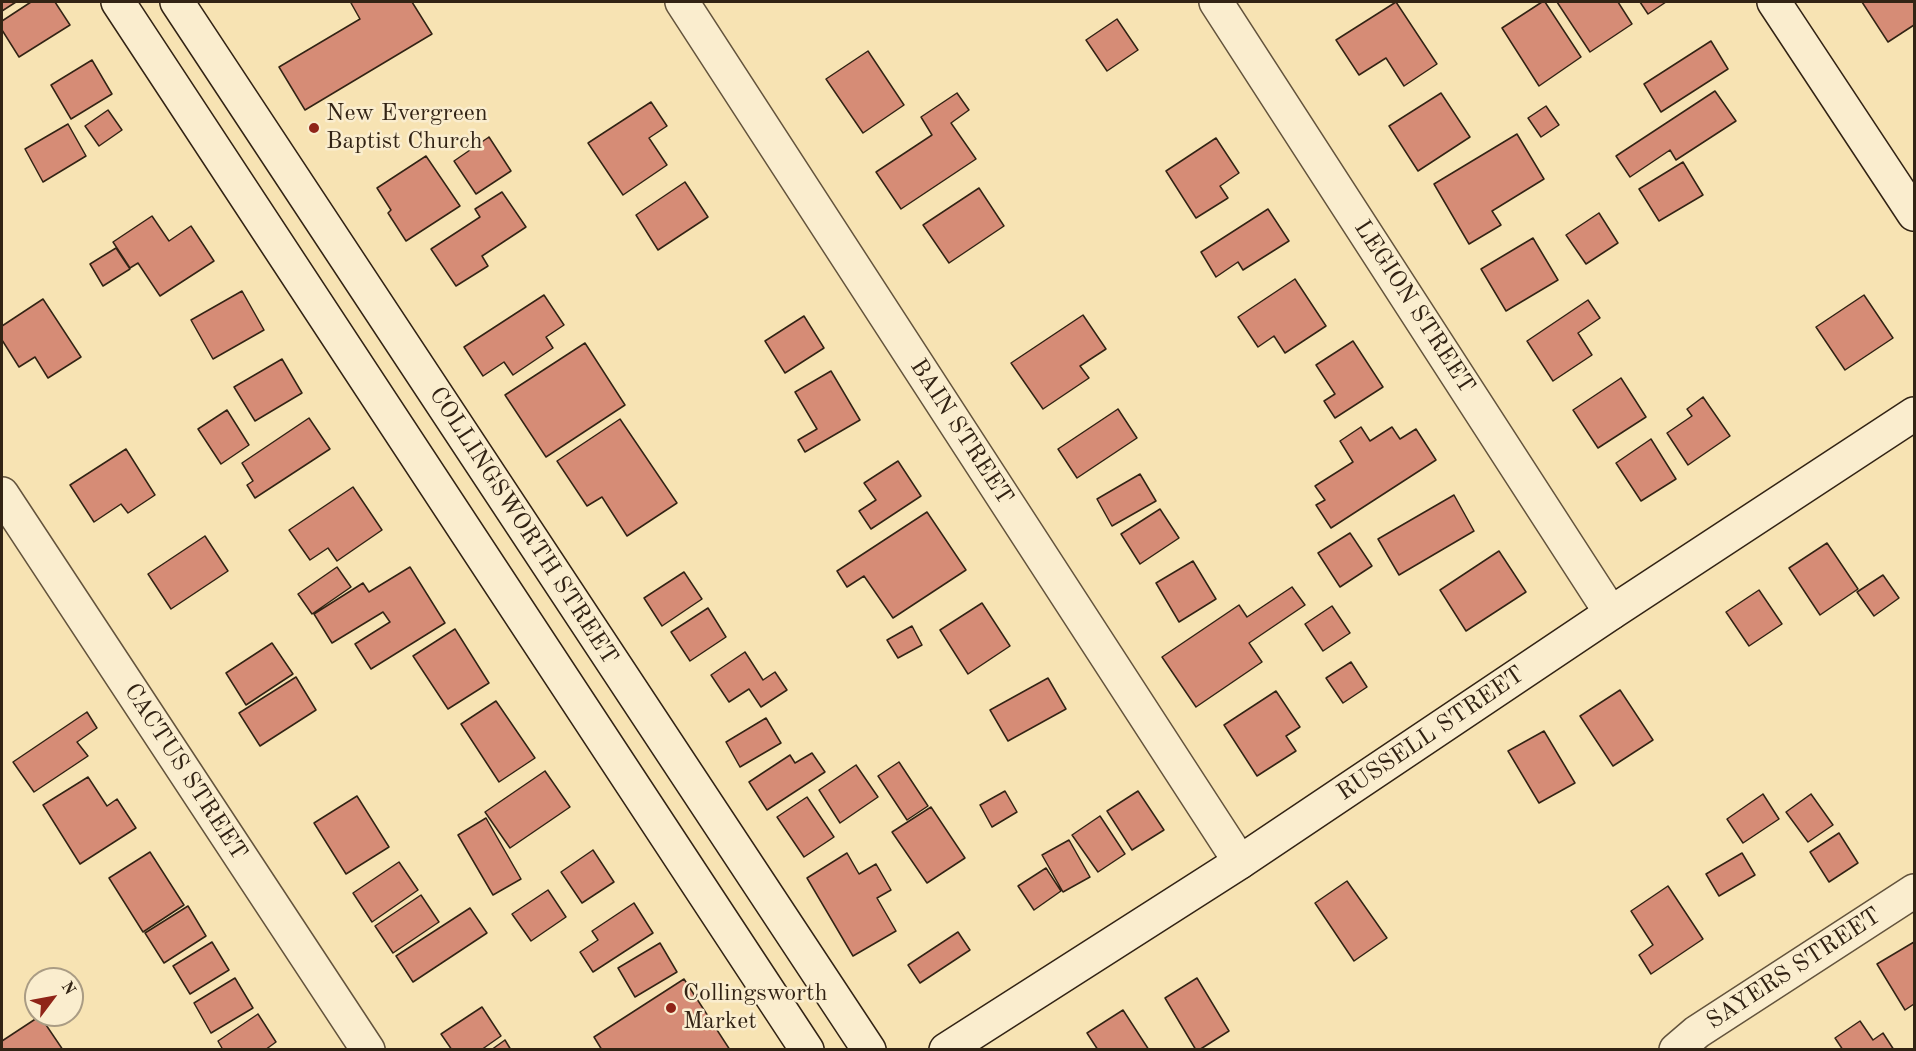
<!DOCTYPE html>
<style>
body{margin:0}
#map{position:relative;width:1916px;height:1051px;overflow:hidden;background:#f7e3b3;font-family:"Old Standard TT",serif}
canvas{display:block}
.frame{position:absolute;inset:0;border:3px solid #322314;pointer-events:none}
.north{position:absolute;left:24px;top:967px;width:60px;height:60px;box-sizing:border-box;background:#faedce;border:2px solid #aa9c84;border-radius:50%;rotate:58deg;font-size:16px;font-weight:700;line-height:24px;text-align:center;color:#322314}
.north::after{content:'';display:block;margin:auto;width:21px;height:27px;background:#8f2418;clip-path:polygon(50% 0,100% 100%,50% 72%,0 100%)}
</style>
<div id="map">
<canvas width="1916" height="1051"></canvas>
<div class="frame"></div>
<div class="north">N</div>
</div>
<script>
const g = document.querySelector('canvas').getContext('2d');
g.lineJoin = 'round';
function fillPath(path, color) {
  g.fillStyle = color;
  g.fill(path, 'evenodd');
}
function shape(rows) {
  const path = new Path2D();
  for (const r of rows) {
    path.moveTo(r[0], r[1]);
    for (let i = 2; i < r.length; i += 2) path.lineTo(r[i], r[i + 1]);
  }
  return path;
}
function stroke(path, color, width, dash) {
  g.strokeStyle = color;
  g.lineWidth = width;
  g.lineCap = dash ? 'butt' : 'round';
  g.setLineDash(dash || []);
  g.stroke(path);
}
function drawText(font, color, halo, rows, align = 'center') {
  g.font = font + ' "Old Standard TT",serif';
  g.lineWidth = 5;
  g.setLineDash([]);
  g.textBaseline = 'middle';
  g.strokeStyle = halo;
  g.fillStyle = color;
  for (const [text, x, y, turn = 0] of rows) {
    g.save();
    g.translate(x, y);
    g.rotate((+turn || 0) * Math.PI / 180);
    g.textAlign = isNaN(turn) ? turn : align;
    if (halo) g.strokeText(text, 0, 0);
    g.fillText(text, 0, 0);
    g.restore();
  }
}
const building = shape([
 [2,2,16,2,2,11,2,2],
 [31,2,55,2,70,25,19,57,2,30,2,21,31,2],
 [353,2,412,2,432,34,305,110,279,67,360,19,351,3,353,2],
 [1396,2,1437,64,1404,86,1386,58,1359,75,1336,40,1396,2],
 [1542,2,1545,2,1581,57,1539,86,1502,28,1542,2],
 [1557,2,1618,2,1632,24,1590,52,1557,2],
 [1640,2,1666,2,1648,14,1640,2],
 [1862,2,1914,2,1914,25,1888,42,1862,2],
 [1117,19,1138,50,1107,71,1086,40,1117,19],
 [1711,41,1728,69,1661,112,1644,84,1711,41],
 [868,51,904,105,863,133,826,79,868,51],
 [92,60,112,94,71,119,51,85,92,60],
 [1715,91,1736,121,1676,160,1670,150,1630,177,1616,156,1715,91],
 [957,93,969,110,951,123,976,159,901,209,876,172,932,135,921,117,957,93],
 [1441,93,1470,137,1418,171,1389,126,1441,93],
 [651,102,667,126,649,138,667,165,623,195,588,143,651,102],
 [1546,106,1559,125,1541,137,1528,118,1546,106],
 [108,110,122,130,99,146,85,126,108,110],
 [68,124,86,156,43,182,25,149,68,124],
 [1517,134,1544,179,1492,211,1501,225,1469,244,1434,184,1517,134],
 [489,137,511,171,476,194,454,161,489,137],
 [1216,138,1239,173,1220,186,1228,198,1196,218,1166,171,1216,138],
 [426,156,460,206,406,241,388,213,391,210,377,188,426,156],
 [1683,162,1703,195,1659,221,1639,189,1683,162],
 [685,182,708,217,658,250,636,215,685,182],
 [979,188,1004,226,949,263,923,225,979,188],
 [502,192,526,227,482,256,488,266,456,286,431,249,480,217,475,209,502,192],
 [1268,209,1289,241,1243,270,1238,262,1216,277,1201,252,1268,209],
 [1599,213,1618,243,1586,264,1566,235,1599,213],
 [152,216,169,241,191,226,214,261,160,296,138,263,130,268,113,242,152,216],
 [1533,238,1558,280,1506,311,1481,269,1533,238],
 [116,248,130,269,103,286,90,264,116,248],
 [1295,279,1326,326,1285,353,1274,336,1258,347,1238,317,1295,279],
 [242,291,264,330,213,359,191,320,242,291],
 [544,295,564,325,546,337,553,348,513,375,504,362,483,376,464,347,544,295],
 [1864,295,1893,338,1845,370,1816,327,1864,295],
 [43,299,81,357,48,378,35,357,19,367,2,340,2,326,43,299],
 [1588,300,1600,318,1578,333,1592,355,1553,381,1527,341,1588,300],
 [1083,315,1106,349,1080,366,1089,378,1043,409,1011,363,1083,315],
 [804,316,824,348,785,373,765,341,804,316],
 [1353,341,1383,387,1335,418,1324,401,1335,394,1316,365,1353,341],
 [585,343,625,405,546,457,505,395,585,343],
 [282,359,302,393,255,421,234,387,282,359],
 [831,371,860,420,805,452,798,440,817,429,795,392,831,371],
 [1621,378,1646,417,1598,448,1573,410,1621,378],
 [1703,397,1730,436,1688,465,1667,433,1692,416,1687,409,1703,397],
 [1118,409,1137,438,1077,478,1058,449,1118,409],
 [227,410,249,445,221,464,198,429,227,410],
 [309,418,330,449,255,498,247,485,253,481,242,463,309,418],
 [620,419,677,503,627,536,602,497,587,506,557,461,620,419],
 [1361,427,1370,441,1392,427,1400,439,1416,429,1436,460,1331,528,1316,505,1325,500,1315,486,1353,462,1340,441,1361,427],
 [1651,439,1676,479,1641,501,1616,463,1651,439],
 [126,449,155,495,128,513,121,504,94,522,70,485,126,449],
 [898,461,921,496,871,529,859,511,876,500,864,483,898,461],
 [1140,474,1156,501,1112,526,1097,499,1140,474],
 [353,487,382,530,337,561,328,548,310,560,289,530,353,487],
 [1454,495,1474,531,1399,575,1378,539,1454,495],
 [1160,509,1179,538,1140,564,1121,534,1160,509],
 [927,512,966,570,893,618,864,576,847,587,837,571,927,512],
 [1350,533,1372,566,1340,587,1318,553,1350,533],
 [205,536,228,571,171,609,148,574,205,536],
 [1827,543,1858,589,1820,615,1789,568,1827,543],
 [1499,551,1526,592,1466,631,1440,590,1499,551],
 [1193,561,1216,599,1179,622,1156,583,1193,561],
 [337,567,351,587,312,614,298,594,337,567],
 [410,567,445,623,371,669,355,644,390,622,383,612,332,643,314,614,363,583,369,592,410,567],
 [684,572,702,599,662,626,644,598,684,572],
 [1883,575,1899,598,1874,616,1857,592,1883,575],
 [1292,587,1305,605,1249,643,1262,662,1196,707,1162,657,1239,605,1247,617,1292,587],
 [1759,590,1782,624,1749,646,1726,612,1759,590],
 [982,603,1010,646,968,674,940,630,982,603],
 [1332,606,1350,633,1323,651,1305,624,1332,606],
 [708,608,726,637,690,661,671,632,708,608],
 [912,626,922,645,898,658,887,640,912,626],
 [455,629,489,683,448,709,413,656,455,629],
 [272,643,293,674,246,705,226,673,272,643],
 [745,652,763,680,775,672,787,690,761,707,749,689,729,702,711,675,745,652],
 [1351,662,1367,687,1343,703,1326,678,1351,662],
 [296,677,316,710,260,746,239,713,296,677],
 [1048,678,1066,709,1008,741,990,710,1048,678],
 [1620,690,1653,740,1613,766,1580,716,1620,690],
 [1276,691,1300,727,1286,736,1296,751,1257,776,1224,725,1276,691],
 [496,701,535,758,499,782,461,724,496,701],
 [87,712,97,728,77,742,88,756,34,792,13,762,87,712],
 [766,718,781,743,740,767,726,742,766,718],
 [1544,731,1575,783,1539,803,1508,751,1544,731],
 [812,753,825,772,767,810,749,782,790,755,795,763,812,753],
 [899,762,928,806,907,820,878,776,899,762],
 [856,765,878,797,840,823,819,790,856,765],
 [545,771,570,807,510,848,485,812,545,771],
 [88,777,107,806,117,799,136,828,80,864,43,805,88,777],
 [1005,791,1017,812,992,827,980,805,1005,791],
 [1138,791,1164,830,1132,850,1107,811,1138,791],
 [1763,794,1779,819,1743,843,1727,819,1763,794],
 [1811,794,1833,825,1808,842,1786,812,1811,794],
 [357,796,389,847,346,874,314,823,357,796],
 [807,797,834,837,804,857,777,817,807,797],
 [931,807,965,858,927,883,892,832,931,807],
 [1100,816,1125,854,1098,872,1072,835,1100,816],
 [486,818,521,879,493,895,458,835,486,818],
 [1839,833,1858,863,1829,882,1810,852,1839,833],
 [1069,840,1090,877,1063,892,1042,855,1069,840],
 [593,850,614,882,582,903,561,872,593,850],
 [150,852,184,905,143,932,109,878,150,852],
 [847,853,859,874,876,864,891,890,877,898,896,931,853,956,807,878,847,853],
 [1742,853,1755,875,1719,896,1706,874,1742,853],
 [399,862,418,890,372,922,353,893,399,862],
 [1046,868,1061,891,1034,910,1018,886,1046,868],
 [1347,881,1387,938,1354,961,1315,903,1347,881],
 [1668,886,1703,939,1651,974,1639,955,1653,945,1631,911,1668,886],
 [548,890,566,917,531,941,512,914,548,890],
 [421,895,439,922,393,953,375,926,421,895],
 [634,903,653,933,593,972,580,952,598,940,592,931,634,903],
 [188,906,206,936,164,963,145,933,188,906],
 [470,908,487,933,413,982,396,956,470,908],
 [958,932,970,950,920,983,908,965,958,932],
 [212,942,229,970,190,994,173,966,212,942],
 [1914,942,1914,1004,1905,1010,1877,964,1914,942],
 [660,943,677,972,635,997,618,968,660,943],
 [235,978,253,1008,211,1033,194,1003,235,978],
 [1197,978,1229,1031,1199,1050,1196,1050,1165,998,1197,978],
 [684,979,730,1050,602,1050,594,1037,684,979],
 [482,1007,501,1036,481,1050,452,1050,441,1034,482,1007],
 [1123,1010,1149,1050,1098,1050,1087,1033,1123,1010],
 [258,1014,276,1042,265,1050,223,1050,218,1041,258,1014],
 [40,1016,63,1050,2,1050,2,1041,40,1016],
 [1860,1021,1873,1040,1883,1033,1894,1050,1843,1050,1835,1038,1860,1021],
 [505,1040,511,1050,491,1050,505,1040]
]);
fillPath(building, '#d68c76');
stroke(building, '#322314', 1.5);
const street = shape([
 [682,2,1240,862],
 [1216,2,1611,613],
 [2,494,368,1050],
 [1676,1050,1697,1032,1914,891]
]);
const secondary = shape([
 [118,2,807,1050],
 [177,2,869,1050],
 [1774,2,1914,214],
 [946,1050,1240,862,1611,613,1914,414]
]);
stroke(street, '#63533c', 36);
stroke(secondary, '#322314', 36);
stroke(street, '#faedce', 33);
stroke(secondary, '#faedce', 33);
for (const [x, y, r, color] of [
 [314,128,6,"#8f2418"],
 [671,1008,6,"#8f2418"]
]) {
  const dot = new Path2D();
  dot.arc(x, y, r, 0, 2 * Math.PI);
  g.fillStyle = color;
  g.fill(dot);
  stroke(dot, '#faedce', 2);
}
drawText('24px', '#322314', '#faedce', [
 ["New Evergreen",326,114],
 ["Baptist Church",326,142],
 ["Collingsworth",683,994],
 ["Market",683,1022]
], 'left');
drawText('24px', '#322314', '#faedce', [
 ["LEGION STREET",1414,307,57],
 ["BAIN STREET",961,432,57],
 ["COLLINGSWORTH STREET",523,526,57],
 ["RUSSELL STREET",1431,734,-34],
 ["CACTUS STREET",185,772,57],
 ["SAYERS STREET",1794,969,-33]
]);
</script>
